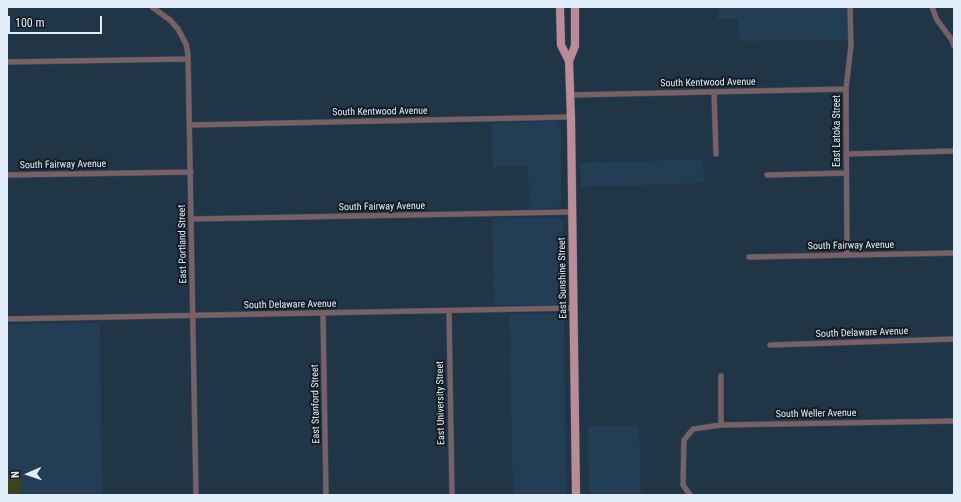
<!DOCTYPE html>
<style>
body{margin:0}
#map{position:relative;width:961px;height:502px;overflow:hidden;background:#203546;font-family:"Roboto Condensed",sans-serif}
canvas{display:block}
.frame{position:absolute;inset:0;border:8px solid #e1edf9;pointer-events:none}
.north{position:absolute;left:8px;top:454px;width:40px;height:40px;-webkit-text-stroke:3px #131c23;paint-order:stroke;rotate:268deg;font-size:11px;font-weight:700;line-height:16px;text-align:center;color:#e1edf9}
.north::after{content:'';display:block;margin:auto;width:14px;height:18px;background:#e1edf9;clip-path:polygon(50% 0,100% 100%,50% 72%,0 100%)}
.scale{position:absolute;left:8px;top:16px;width:94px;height:18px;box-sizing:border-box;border:2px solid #e1edf9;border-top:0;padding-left:5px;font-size:12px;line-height:14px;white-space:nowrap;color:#e1edf9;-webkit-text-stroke:3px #131c23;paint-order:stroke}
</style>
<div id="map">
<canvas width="961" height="502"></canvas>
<div class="frame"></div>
<div class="north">N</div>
<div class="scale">100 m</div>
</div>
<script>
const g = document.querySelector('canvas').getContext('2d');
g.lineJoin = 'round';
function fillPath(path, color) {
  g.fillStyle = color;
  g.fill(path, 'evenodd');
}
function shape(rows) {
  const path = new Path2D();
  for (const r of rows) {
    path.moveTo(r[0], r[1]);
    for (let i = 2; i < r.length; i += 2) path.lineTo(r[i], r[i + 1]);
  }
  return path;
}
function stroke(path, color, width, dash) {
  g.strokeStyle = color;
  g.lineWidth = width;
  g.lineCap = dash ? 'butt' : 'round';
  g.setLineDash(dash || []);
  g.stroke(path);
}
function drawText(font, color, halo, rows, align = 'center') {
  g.font = font + ' "Roboto Condensed",sans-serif';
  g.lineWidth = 4;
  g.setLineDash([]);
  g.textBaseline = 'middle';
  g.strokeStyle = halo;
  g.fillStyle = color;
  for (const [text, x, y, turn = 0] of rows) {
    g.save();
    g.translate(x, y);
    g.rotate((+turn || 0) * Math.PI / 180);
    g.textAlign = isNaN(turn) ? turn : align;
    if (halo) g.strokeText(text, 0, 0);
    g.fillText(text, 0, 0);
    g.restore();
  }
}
fillPath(shape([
 [718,7,852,7,853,40,739,41,738,19,718,19],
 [556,121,561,126,561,205,555,208,529,209,528,166,493,167,491,123],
 [703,159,704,183,581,187,580,163],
 [557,217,563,222,563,301,556,305,494,305,492,218],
 [559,313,561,314,564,319,566,495,513,495,509,314],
 [100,323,102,495,7,495,7,324],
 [639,425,641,495,674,495,589,495,588,426]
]), '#233e54');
fillPath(shape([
 [7,475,21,476,20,495,7,495]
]), '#3d441c');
const minor = shape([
 [152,7,170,20,178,29,186,44,188,55,196,495],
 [932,7,937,20,952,40,954,46],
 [7,62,188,59],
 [714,92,716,154],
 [570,95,846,89],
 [190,125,570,117],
 [847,154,954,151],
 [7,175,191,172],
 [767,175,846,173],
 [192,219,572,212],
 [847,254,846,89,851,45,850,7],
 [749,257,954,253],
 [449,311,452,495],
 [323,314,326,495],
 [7,319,573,308],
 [770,345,954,339],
 [721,376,721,425],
 [690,495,683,485,684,440,693,429,721,425,954,421]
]);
const primary = shape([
 [560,7,561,45,569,61,571,118,576,495],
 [569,61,575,46,575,7]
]);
stroke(minor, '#3f5263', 6);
stroke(primary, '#3f5263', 9);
stroke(minor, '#786065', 5);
stroke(primary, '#bc8c96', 8);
drawText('10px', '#e1edf9', '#131c23', [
 ["South Kentwood Avenue",708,83,-1],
 ["South Kentwood Avenue",380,112,-1],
 ["East Latoka Street",837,131,-90],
 ["South Fairway Avenue",63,165,-1],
 ["South Fairway Avenue",382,207,-1],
 ["East Portland Street",183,244,-91],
 ["South Fairway Avenue",851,246,-1],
 ["East Sunshine Street",563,278,-91],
 ["South Delaware Avenue",290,305,-1],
 ["South Delaware Avenue",862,333,-2],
 ["East University Street",441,403,-91],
 ["East Stanford Street",316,404,-91],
 ["South Weller Avenue",816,414,-1]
]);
</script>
